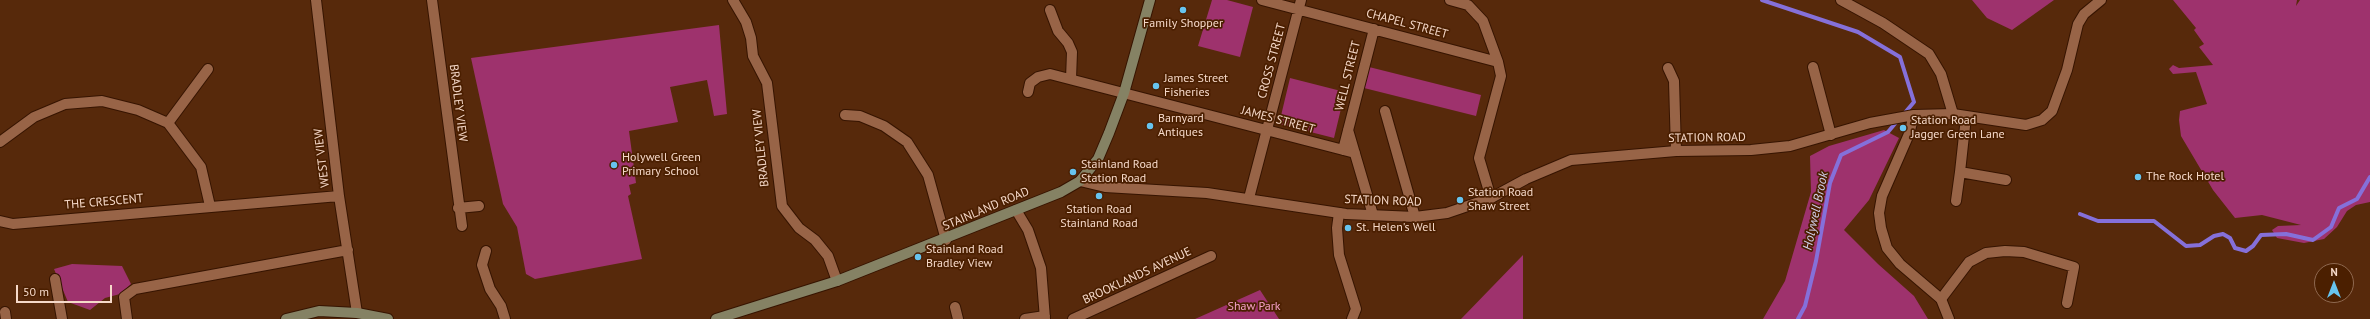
<!DOCTYPE html>
<style>
body{margin:0}
#map{position:relative;width:2370px;height:319px;overflow:hidden;background:#57290b;font-family:"PT Sans",sans-serif}
canvas{display:block}
.north{position:absolute;left:2314px;top:263px;width:40px;height:40px;box-sizing:border-box;background:#4b1f00;border:1px solid #8f6950;border-radius:50%;rotate:0deg;font-size:11px;font-weight:700;line-height:16px;text-align:center;color:#f6d9c9}
.north::after{content:'';display:block;margin:auto;width:14px;height:18px;background:#67c4ef;clip-path:polygon(50% 0,100% 100%,50% 72%,0 100%)}
.scale{position:absolute;left:16px;top:285px;width:96px;height:18px;box-sizing:border-box;border:2px solid #f6d9c9;border-top:0;padding-left:5px;font-size:12px;line-height:14px;white-space:nowrap;color:#f6d9c9;-webkit-text-stroke:3px #4b1f00;paint-order:stroke}
</style>
<div id="map">
<canvas width="2370" height="319"></canvas>
<div class="north">N</div>
<div class="scale">50 m</div>
</div>
<script>
const g = document.querySelector('canvas').getContext('2d');
g.lineJoin = 'round';
function fillPath(path, color) {
  g.fillStyle = color;
  g.fill(path, 'evenodd');
}
function shape(rows) {
  const path = new Path2D();
  for (const r of rows) {
    path.moveTo(r[0], r[1]);
    for (let i = 2; i < r.length; i += 2) path.lineTo(r[i], r[i + 1]);
  }
  return path;
}
function stroke(path, color, width, dash) {
  g.strokeStyle = color;
  g.lineWidth = width;
  g.lineCap = dash ? 'butt' : 'round';
  g.setLineDash(dash || []);
  g.stroke(path);
}
function drawText(font, color, halo, rows, align = 'center') {
  g.font = font + ' "PT Sans",sans-serif';
  g.lineWidth = 3.5;
  g.setLineDash([]);
  g.textBaseline = 'middle';
  g.strokeStyle = halo;
  g.fillStyle = color;
  for (const [text, x, y, turn = 0] of rows) {
    g.save();
    g.translate(x, y);
    g.rotate((+turn || 0) * Math.PI / 180);
    g.textAlign = isNaN(turn) ? turn : align;
    if (halo) g.strokeText(text, 0, 0);
    g.fillText(text, 0, 0);
    g.restore();
  }
}
fillPath(shape([
 [1212,0,1227,0,1253,7,1240,57,1198,46],
 [1972,0,2054,0,2012,30,1987,18],
 [2173,0,2297,0,2296,6,2300,0,2370,0,2370,202,2356,205,2347,211,2337,227,2324,239,2304,243,2277,238,2272,230,2278,226,2301,225,2262,215,2235,218,2213,190,2181,136,2179,120,2180,111,2207,104,2196,72,2173,74,2169,69,2173,65,2179,68,2213,65,2199,47,2204,44,2194,30,2196,28],
 [719,25,727,114,714,116,707,80,670,87,678,122,629,131,636,183,629,185,631,194,628,196,642,259,535,279,526,274,517,227,503,204,471,58],
 [1369,67,1481,95,1476,116,1364,88],
 [1290,78,1345,92,1334,138,1279,124],
 [1884,130,1899,138,1869,200,1844,230,1878,264,1914,296,1928,319,1763,319,1785,281,1811,192,1810,156,1829,146],
 [1523,255,1523,319,1461,319],
 [72,264,122,266,131,284,120,294,105,298,90,310,68,302,54,269],
 [1260,290,1279,319,1195,319]
]), '#9e326d');
stroke(shape([
 [1762,0,1858,32,1900,57,1914,102,1903,115],
 [2080,214,2098,221,2154,221,2186,246,2200,245,2214,236,2223,234,2230,238,2235,248,2246,251,2253,246,2261,235,2286,234,2313,240,2331,227,2339,208,2357,199,2370,177],
 [1798,319,1805,306,1816,261,1830,183,1841,155,1888,132,1898,120]
]), '#8570da', 4);
const minor = shape([
 [316,0,339,196,357,313],
 [432,0,462,226],
 [733,0,746,22,751,38,753,56,767,83,782,206,799,228,815,240,828,256,837,281],
 [1262,0,1498,62],
 [1450,0,1468,5,1483,21,1498,62,1501,76,1479,158,1491,198],
 [1841,0,1883,23,1929,54,1941,74,1953,114],
 [1050,10,1058,31,1068,43,1072,52,1071,79],
 [1813,67,1831,135],
 [1668,68,1674,81,1676,151],
 [1028,92,1030,83,1038,77,1050,74,1355,153],
 [1385,111,1415,217],
 [845,115,860,116,884,126,907,142,928,175,946,240],
 [1966,117,1960,172,2006,180],
 [168,123,208,69],
 [1348,130,1373,215],
 [0,142,34,117,65,104,102,101,138,110,168,123,201,167,210,206],
 [1343,150,1374,29],
 [1249,198,1301,0],
 [1956,201,1960,172],
 [458,208,479,206],
 [1016,210,1028,230,1041,268,1045,319],
 [1339,213,1337,228,1339,255,1356,309,1352,319],
 [0,221,13,224,339,196],
 [486,251,482,265,490,289,501,306,505,319],
 [55,279,62,319],
 [1941,299,1969,262,1986,253,2005,251,2024,252,2074,267,2067,303],
 [955,307,958,319],
 [5,312,6,319],
 [127,319,124,297,135,289,348,250],
 [1025,319,1045,316],
 [1073,319,1211,256]
]);
const tertiary = shape([
 [1914,115,1909,134,1882,196,1879,213,1881,228,1887,248,1900,264,1941,299,1949,319],
 [1080,181,1105,187,1207,193,1346,214,1415,217,1447,213,1491,198,1526,179,1571,160,1676,151,1751,150,1790,146,1870,123,1914,115,1953,114,2026,125,2042,120,2052,111,2067,70,2078,24,2084,14,2101,0]
]);
const secondary = shape([
 [286,319,319,311,357,313,388,319],
 [716,319,837,281,1061,192,1080,181,1098,159,1109,133,1124,93,1150,0]
]);
stroke(minor, '#361400', 12);
stroke(tertiary, '#361400', 12);
stroke(secondary, '#361400', 12);
stroke(minor, '#986447', 10);
stroke(tertiary, '#986447', 10);
stroke(secondary, '#858264', 10);
for (const [x, y, r, color] of [
 [1183,10,4,"#67c4ef"],
 [1156,86,4,"#67c4ef"],
 [1150,126,4,"#67c4ef"],
 [1903,128,4,"#67c4ef"],
 [614,165,4,"#67c4ef"],
 [1073,172,4,"#67c4ef"],
 [2138,177,4,"#67c4ef"],
 [1099,196,4,"#67c4ef"],
 [1460,200,4,"#67c4ef"],
 [1348,228,4,"#67c4ef"],
 [918,257,4,"#67c4ef"]
]) {
  const dot = new Path2D();
  dot.arc(x, y, r, 0, 2 * Math.PI);
  g.fillStyle = color;
  g.fill(dot);
  stroke(dot, '#4b1f00', 1.5);
}
drawText('12px', '#f6d9c9', '#4b1f00', [
 ["Family Shopper",1183,24,"center"],
 ["James Street",1164,79],
 ["Fisheries",1164,93],
 ["Barnyard",1158,119],
 ["Antiques",1158,133],
 ["Station Road",1911,121],
 ["Jagger Green Lane",1911,135],
 ["Holywell Green",622,158],
 ["Primary School",622,172],
 ["Stainland Road",1081,165],
 ["Station Road",1081,179],
 ["The Rock Hotel",2146,177],
 ["Station Road",1468,193],
 ["Shaw Street",1468,207],
 ["Station Road",1099,210,"center"],
 ["Stainland Road",1099,224,"center"],
 ["St. Helen's Well",1356,228],
 ["Stainland Road",926,250],
 ["Bradley View",926,264]
], 'left');
drawText('12px', '#f6d9c9', '#4b1f00', [
 ["CHAPEL STREET",1407,24,15],
 ["CROSS STREET",1272,61,-75],
 ["WELL STREET",1348,76,-76],
 ["BRADLEY VIEW",458,103,83],
 ["JAMES STREET",1278,120,15],
 ["STATION ROAD",1707,138,-1],
 ["BRADLEY VIEW",761,148,-96],
 ["WEST VIEW",322,158,-97],
 ["STATION ROAD",1383,201,2],
 ["THE CRESCENT",104,202,-5],
 ["STAINLAND ROAD",986,209,-23],
 ["BROOKLANDS AVENUE",1137,276,-25]
]);
drawText('12px', '#f5a0c8', '#4b1f00', [
 ["Shaw Park",1254,307]
]);
drawText('italic 13px', '#d2d0eb', '#4b1f00', [
 ["Holywell Brook",1816,211,-78]
]);
</script>
